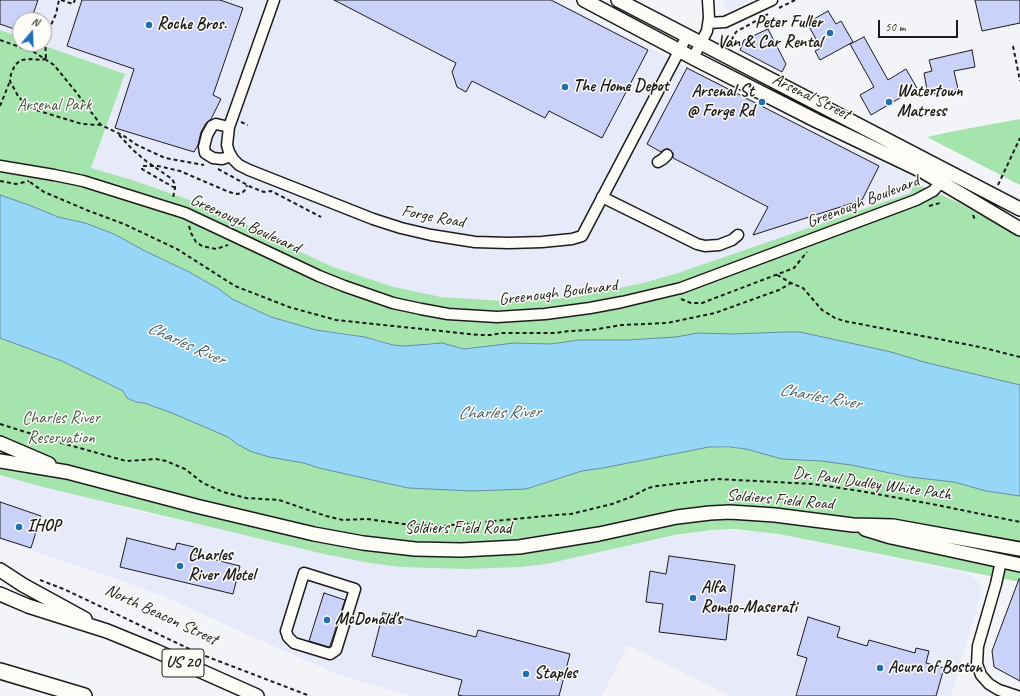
<!DOCTYPE html>
<style>
body{margin:0}
#map{position:relative;width:1020px;height:696px;overflow:hidden;background:#f3f4f8;font-family:Caveat,sans-serif}
canvas{display:block}
.north{position:absolute;left:12px;top:12px;width:40px;height:40px;box-sizing:border-box;background:#fdfcf7;border:1px solid #a3a29f;border-radius:50%;rotate:19deg;font-size:11px;font-weight:700;line-height:16px;text-align:center;color:#1c1c1c}
.north::after{content:'';display:block;margin:auto;width:14px;height:18px;background:#1f6fb2;clip-path:polygon(50% 0,100% 100%,50% 72%,0 100%)}
.scale{position:absolute;left:878px;top:20px;width:80px;height:18px;box-sizing:border-box;border:2px solid #1c1c1c;border-top:0;padding-left:5px;font-size:12px;line-height:14px;white-space:nowrap;color:#1c1c1c;-webkit-text-stroke:3px #fdfcf7;paint-order:stroke}
</style>
<div id="map">
<canvas width="1020" height="696"></canvas>
<div class="north">N</div>
<div class="scale">50 m</div>
</div>
<script>
const g = document.querySelector('canvas').getContext('2d');
g.lineJoin = 'round';
function fillPath(path, color) {
  g.fillStyle = color;
  g.fill(path, 'evenodd');
}
function shape(rows) {
  const path = new Path2D();
  for (const r of rows) {
    path.moveTo(r[0], r[1]);
    for (let i = 2; i < r.length; i += 2) path.lineTo(r[i], r[i + 1]);
  }
  return path;
}
function stroke(path, color, width, dash) {
  g.strokeStyle = color;
  g.lineWidth = width;
  g.lineCap = dash ? 'butt' : 'round';
  g.setLineDash(dash || []);
  g.stroke(path);
}
function drawText(font, color, halo, rows, align = 'center') {
  g.font = font + ' Caveat,sans-serif';
  g.lineWidth = 3;
  g.setLineDash([]);
  g.textBaseline = 'middle';
  g.strokeStyle = halo;
  g.fillStyle = color;
  for (const [text, x, y, turn = 0] of rows) {
    g.save();
    g.translate(x, y);
    g.rotate((+turn || 0) * Math.PI / 180);
    g.textAlign = isNaN(turn) ? turn : align;
    if (halo) g.strokeText(text, 0, 0);
    g.fillText(text, 0, 0);
    g.restore();
  }
}
fillPath(shape([
 [0,0,555,0,809,129,908,175,915,183,911,193,678,273,643,283,576,297,555,299,504,301,441,297,394,287,333,267,284,244,223,213,181,197,129,179,91,168,125,74,39,44,44,44,44,20,20,20,20,37,0,30],
 [723,0,750,0,732,10,727,10,724,7],
 [0,476,12,478,70,492,132,510,270,540,626,545,704,531,726,530,760,532,789,537,967,573,976,579,980,587,981,593,951,696,730,696,628,645,602,696,414,696,369,684,337,674,241,632,188,607,165,597,114,578,0,540]
]), '#e7eaf9');
fillPath(shape([
 [0,30,20,37,20,44,39,44,125,74,91,168,129,179,181,197,223,213,284,244,333,267,394,287,441,297,504,301,555,299,576,297,643,283,678,273,910,193,915,183,957,202,1020,237,1020,385,924,362,891,352,800,332,786,332,732,334,698,333,676,337,627,340,579,340,551,344,514,343,464,349,455,346,430,343,404,346,393,345,379,340,350,334,316,330,271,317,232,299,219,289,189,272,145,251,114,234,85,223,58,217,29,205,0,195],
 [1020,119,1020,185,927,137,955,131],
 [0,338,62,361,123,391,127,398,135,402,144,403,172,413,228,437,237,444,269,457,304,463,319,468,408,488,472,491,526,489,582,471,603,468,709,447,746,449,782,459,821,461,851,465,896,475,954,482,986,491,1020,496,1020,582,778,534,734,529,712,530,675,535,546,564,520,567,466,569,401,567,370,563,324,554,43,487,0,475]
]), '#a5e4ac');
const water = shape([
 [0,195,29,205,58,217,85,223,114,234,145,251,189,272,219,289,232,299,271,317,316,330,365,337,393,345,404,346,442,343,464,349,514,343,551,344,579,340,627,340,676,337,698,333,732,334,786,332,800,332,891,352,924,362,1020,385,1020,496,986,491,954,482,909,477,851,465,821,461,782,459,746,449,729,447,709,447,603,468,582,471,526,489,472,491,408,488,319,468,304,463,269,457,250,451,237,444,228,437,172,413,144,403,136,402,127,398,123,391,62,361,0,338,0,195]
]);
fillPath(water, '#96d7f8');
stroke(water, '#658ca0', 1);
const building = shape([
 [0,0,38,0,31,20,20,20,20,31,0,24,0,0],
 [82,0,220,0,243,8,213,95,221,99,211,119,206,123,201,132,198,145,194,152,115,128,134,69,67,46,82,0],
 [334,0,551,0,648,50,602,138,549,111,545,118,472,81,466,92,457,87,452,72,456,63,334,0],
 [975,0,1020,0,1020,23,982,31,975,0],
 [828,11,836,24,841,21,853,42,820,60,815,51,821,48,807,23,828,11],
 [768,29,786,64,782,72,740,50,744,40,768,29],
 [864,37,888,80,906,69,917,88,871,115,860,95,874,87,850,44,864,37],
 [972,50,975,67,954,71,958,89,928,95,924,73,932,71,929,60,972,50],
 [687,68,879,166,862,200,753,235,768,207,673,158,673,153,669,149,665,149,661,152,647,144,687,68],
 [0,502,41,516,31,548,0,538,0,502],
 [127,538,175,550,177,543,194,547,192,554,240,566,233,594,120,567,127,538],
 [669,556,735,565,726,640,659,632,663,604,646,602,650,571,666,574,669,556],
 [1019,579,1020,579,1020,681,994,667,992,651,1019,579],
 [324,593,345,600,330,646,329,647,309,641,324,593],
 [383,613,476,637,478,630,570,654,559,696,463,696,458,695,462,680,372,656,383,613],
 [808,617,840,627,837,637,867,646,869,640,915,653,916,648,929,651,926,663,944,668,936,696,796,696,807,658,797,655,808,617]
]);
fillPath(building, '#cad2fa');
stroke(building, '#1c1c1c', 1);
const minor = shape([
 [274,0,229,127,227,145,229,152,233,159,239,165,249,170,373,219,401,228,431,235,475,242,509,243,542,242,572,239,582,236,687,36],
 [709,23,725,22,772,0],
 [693,58,707,31,709,18,708,0],
 [229,127,216,124,212,126,207,135,204,147,205,153,213,158,222,159,231,156],
 [658,162,663,159,667,155],
 [0,166,54,175,83,181,185,213,319,276,344,286,393,303,421,309,448,314,497,317,545,314,590,308,622,302,681,288,916,200,933,191,945,178],
 [602,197,697,244,705,246,719,245,732,240,738,235],
 [1001,561,996,584,978,646,977,664,981,675,989,684,999,690,1017,696],
 [304,573,355,589,336,650,330,654,294,643,288,637,286,631,304,573]
]);
const major = shape([
 [584,0,697,60,817,121,924,172,1020,229],
 [618,0,1020,209],
 [0,443,49,464],
 [0,461,67,472,196,506,314,534,363,543,415,549,461,550,519,547,599,534,677,517,710,513,730,512,775,515,853,525,893,526,1020,549],
 [865,529,891,537,1020,565],
 [0,570,23,585,85,619],
 [0,594,28,606,107,631,156,651,257,696]
]);
const highway = shape([
 [0,671,84,696]
]);
stroke(minor, '#1c1c1c', 13);
stroke(major, '#1c1c1c', 16);
stroke(highway, '#1c1c1c', 18);
stroke(shape([
 [61,0,73,4,75,0],
 [779,8,795,0],
 [0,40,34,52,54,65,76,92,101,125,124,136,137,145,165,158,204,165],
 [1013,46,1020,81],
 [734,47,732,39,736,32,768,14],
 [46,58,42,60,30,59,21,60,15,65,11,74,10,81,18,96,26,105,36,110,82,124,100,125],
 [46,58,45,38,56,14,59,0],
 [0,106,10,81],
 [241,122,248,125],
 [119,135,133,150,146,161,172,179,175,184,175,188,173,198],
 [218,169,251,187,264,192,271,191,275,193,321,217],
 [0,181,16,184,29,181],
 [30,182,44,192,89,211,124,224,177,249,235,286,289,307,336,320,479,335,491,335,502,333,555,333,569,331,591,330,622,325,667,323,715,313,779,290,791,283],
 [998,185,1020,138],
 [175,188,142,169,142,166,158,166,180,171,229,192,237,194,242,193,245,190,247,185],
 [929,206,940,203],
 [973,215,975,220],
 [189,226,191,233,196,242,202,246,216,249,228,245],
 [777,275,791,283,803,288,822,310,835,318,844,321,980,347,1020,357],
 [681,299,691,303,702,303,794,268,807,252],
 [0,424,51,440,126,461,156,459,166,461,185,469,203,483,223,492,246,498,279,500,326,516,343,520,367,519,411,525,443,526,556,515,571,514,612,504,631,497,648,488,657,486,717,479,813,484,860,491,932,504,1020,522],
 [40,580,66,590,200,654,310,696]
]), '#1c1c1c', 2, [4, 3]);
stroke(minor, '#fdfcf7', 10);
stroke(major, '#fdfcf7', 13);
stroke(highway, '#fdfcf7', 15);
for (const [x, y, r, color] of [
 [149,25,4,"#1f6fb2"],
 [830,33,4,"#1f6fb2"],
 [565,87,4,"#1f6fb2"],
 [762,102,4,"#1f6fb2"],
 [889,102,4,"#1f6fb2"],
 [19,527,4,"#1f6fb2"],
 [180,566,4,"#1f6fb2"],
 [693,598,4,"#1f6fb2"],
 [327,620,4,"#1f6fb2"],
 [880,668,4,"#1f6fb2"],
 [526,674,4,"#1f6fb2"]
]) {
  const dot = new Path2D();
  dot.arc(x, y, r, 0, 2 * Math.PI);
  g.fillStyle = color;
  g.fill(dot);
  stroke(dot, '#fdfcf7', 1.5);
}
for (const [x, y, w] of [
 [183,663,42]
]) {
  const box = new Path2D();
  box.roundRect(x - w / 2, y - 14, w, 28, 3);
  g.fillStyle = '#fdfcf7';
  g.fill(box);
  stroke(box, '#1c1c1c', 1);
}
drawText('bold 16px', '#1c1c1c', null, [
 ["US 20",183,663]
]);
drawText('bold 17px', '#1c1c1c', '#fdfcf7', [
 ["Peter Fuller",822,23,"right"],
 ["Van & Car Rental",822,43,"right"],
 ["Roche Bros.",157,25],
 ["The Home Depot",573,87],
 ["Arsenal St",754,92,"right"],
 ["@ Forge Rd",754,112,"right"],
 ["Watertown",897,92],
 ["Matress",897,112],
 ["IHOP",27,527],
 ["Charles",188,556],
 ["River Motel",188,576],
 ["Alfa",701,588],
 ["Romeo-Maserati",701,608],
 ["McDonald's",335,620],
 ["Acura of Boston",888,668],
 ["Staples",534,674]
], 'left');
drawText('17px', '#1c1c1c', '#fdfcf7', [
 ["Arsenal Street",811,97,26],
 ["Greenough Boulevard",863,202,-21],
 ["Forge Road",433,217,11],
 ["Greenough Boulevard",245,224,25],
 ["Greenough Boulevard",558,293,-7],
 ["Dr. Paul Dudley White Path",872,484,8],
 ["Soldiers Field Road",780,500,5],
 ["Soldiers Field Road",458,529],
 ["North Beacon Street",161,615,25]
]);
drawText('17px', '#455847', '#fdfcf7', [
 ["Arsenal Park",54,106],
 ["Charles River",61,419],
 ["Reservation",61,439]
]);
drawText('italic 18px', '#475d69', '#fdfcf7', [
 ["Charles River",186,344,24],
 ["Charles River",820,397,10],
 ["Charles River",499,413,-1]
]);
</script>
